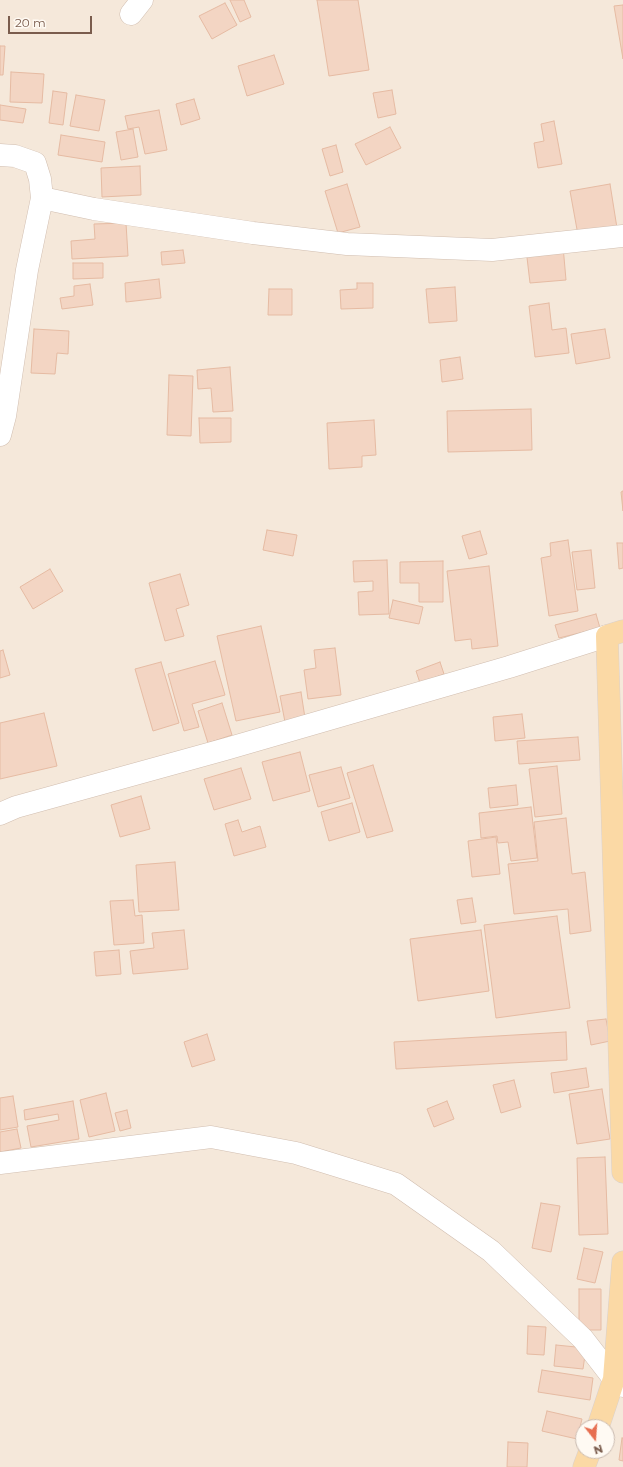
<!DOCTYPE html>
<style>
body{margin:0}
#map{position:relative;width:623px;height:1467px;overflow:hidden;background:#fdf6ec;font-family:Montserrat,sans-serif}
canvas{display:block}
.north{position:absolute;left:575px;top:1419px;width:40px;height:40px;box-sizing:border-box;background:#fffaf3;border:1px solid #cabbb1;border-radius:50%;rotate:163deg;font-size:11px;font-weight:700;line-height:16px;text-align:center;color:#7a5c4d}
.north::after{content:'';display:block;margin:auto;width:14px;height:18px;background:#e76f51;clip-path:polygon(50% 0,100% 100%,50% 72%,0 100%)}
.scale{position:absolute;left:8px;top:16px;width:84px;height:18px;box-sizing:border-box;border:2px solid #7a5c4d;border-top:0;padding-left:5px;font-size:12px;line-height:14px;white-space:nowrap;color:#7a5c4d;-webkit-text-stroke:3px #fffaf3;paint-order:stroke}
</style>
<div id="map">
<canvas width="623" height="1467"></canvas>
<div class="north">N</div>
<div class="scale">20 m</div>
</div>
<script>
const g = document.querySelector('canvas').getContext('2d');
g.lineJoin = 'round';
function fillPath(path, color) {
  g.fillStyle = color;
  g.fill(path, 'evenodd');
}
function shape(rows) {
  const path = new Path2D();
  for (const r of rows) {
    path.moveTo(r[0], r[1]);
    for (let i = 2; i < r.length; i += 2) path.lineTo(r[i], r[i + 1]);
  }
  return path;
}
function stroke(path, color, width, dash) {
  g.strokeStyle = color;
  g.lineWidth = width;
  g.lineCap = dash ? 'butt' : 'round';
  g.setLineDash(dash || []);
  g.stroke(path);
}
fillPath(shape([
 [0,0,623,0,623,1467,0,1467],
 [583,1427,607,1427,607,1451,583,1451]
]), '#f5e8da');
const building = shape([
 [230,0,244,0,251,17,240,22,230,0],
 [317,0,358,0,369,70,329,76,317,0],
 [225,3,237,25,212,39,199,16,225,3],
 [623,5,623,59,614,6,623,5],
 [0,46,5,46,3,75,0,75,0,46],
 [274,55,284,84,247,96,238,66,274,55],
 [11,72,44,74,42,103,10,102,11,72],
 [392,90,396,114,378,118,373,93,392,90],
 [53,91,67,93,63,125,49,123,53,91],
 [76,95,105,100,99,131,70,126,76,95],
 [194,99,200,119,181,125,176,104,194,99],
 [0,105,26,109,23,123,0,120,0,105],
 [159,110,167,150,145,154,139,127,128,129,125,116,159,110],
 [554,121,562,164,538,168,534,143,544,141,541,124,554,121],
 [390,127,401,148,366,165,355,144,390,127],
 [133,129,138,157,121,160,116,132,133,129],
 [61,135,105,142,102,162,58,155,61,135],
 [336,145,343,172,330,176,322,149,336,145],
 [140,166,141,195,102,197,101,168,140,166],
 [347,184,360,227,338,233,325,191,347,184],
 [610,184,617,228,578,235,570,191,610,184],
 [126,223,128,256,72,259,71,241,95,239,94,224,126,223],
 [563,246,566,280,530,283,526,249,563,246],
 [183,250,185,263,162,265,161,252,183,250],
 [73,263,103,263,103,278,73,279,73,263],
 [159,279,161,298,126,302,125,283,159,279],
 [357,283,373,283,373,308,341,309,340,290,357,289,357,283],
 [90,284,93,305,62,309,60,298,74,296,74,286,90,284],
 [455,287,457,321,429,323,426,289,455,287],
 [269,289,292,289,292,315,268,315,269,289],
 [549,303,552,330,566,328,569,353,535,357,529,306,549,303],
 [34,329,69,331,68,354,57,353,55,374,31,373,34,329],
 [605,329,610,358,576,364,571,334,605,329],
 [460,357,463,379,442,382,440,360,460,357],
 [230,367,233,411,213,412,211,388,198,389,197,370,230,367],
 [169,375,193,376,191,436,167,435,169,375],
 [531,409,532,450,448,452,447,411,531,409],
 [199,418,231,418,231,442,200,443,199,418],
 [374,420,376,455,362,456,362,467,329,469,327,423,374,420],
 [623,491,623,511,621,492,623,491],
 [267,530,297,535,293,556,263,550,267,530],
 [480,531,487,554,469,559,462,536,480,531],
 [568,540,578,611,549,616,541,558,551,556,550,543,568,540],
 [617,543,623,543,623,568,619,569,617,543],
 [591,550,595,588,577,590,572,552,591,550],
 [387,560,389,614,359,615,358,592,373,591,373,581,354,582,353,561,387,560],
 [443,561,443,602,419,602,419,583,400,583,400,562,443,561],
 [489,566,498,646,472,649,471,639,455,641,447,571,489,566],
 [50,569,63,591,33,609,20,587,50,569],
 [180,574,189,605,176,609,184,636,165,641,149,583,180,574],
 [393,600,423,607,419,624,389,618,393,600],
 [596,614,600,628,559,638,555,625,596,614],
 [261,626,280,712,236,721,217,636,261,626],
 [335,648,341,695,308,699,304,670,316,668,314,650,335,648],
 [3,650,10,675,0,678,0,651,3,650],
 [215,661,225,695,192,704,199,727,184,731,168,674,215,661],
 [161,662,179,723,153,731,135,669,161,662],
 [440,662,444,674,420,683,416,671,440,662],
 [301,692,305,718,285,722,280,696,301,692],
 [222,703,232,735,208,743,198,711,222,703],
 [44,713,57,766,0,779,0,723,44,713],
 [522,714,525,738,495,741,493,717,522,714],
 [578,737,580,760,519,764,517,741,578,737],
 [300,752,310,791,273,801,262,762,300,752],
 [373,765,393,831,367,838,347,773,373,765],
 [557,766,562,814,535,817,529,769,557,766],
 [341,767,350,798,318,807,309,775,341,767],
 [241,768,251,799,214,810,204,779,241,768],
 [516,785,518,805,490,808,488,788,516,785],
 [141,796,150,829,120,837,111,805,141,796],
 [352,803,360,832,329,841,321,812,352,803],
 [531,807,537,858,511,861,508,842,498,843,497,836,481,838,479,813,531,807],
 [566,818,572,874,585,872,591,931,570,934,568,909,514,914,508,864,538,861,534,822,566,818],
 [238,820,242,832,260,826,266,847,234,856,225,824,238,820],
 [496,837,500,874,472,877,468,841,496,837],
 [175,862,179,910,139,912,136,865,175,862],
 [472,898,476,922,461,924,457,900,472,898],
 [133,900,135,916,142,915,144,943,114,945,110,901,133,900],
 [557,916,570,1008,496,1018,484,925,557,916],
 [184,930,188,969,133,974,130,951,154,948,152,933,184,930],
 [481,930,489,991,418,1001,410,939,481,930],
 [119,950,121,974,96,976,94,952,119,950],
 [606,1019,610,1041,591,1045,587,1021,606,1019],
 [566,1032,567,1060,396,1069,394,1042,566,1032],
 [207,1034,215,1060,192,1067,184,1042,207,1034],
 [586,1068,589,1087,554,1093,551,1073,586,1068],
 [514,1080,521,1107,501,1113,493,1085,514,1080],
 [602,1089,610,1139,577,1144,569,1094,602,1089],
 [106,1093,115,1131,89,1137,80,1100,106,1093],
 [13,1096,18,1127,0,1130,0,1098,13,1096],
 [73,1101,79,1139,31,1147,27,1126,59,1120,58,1114,25,1120,24,1110,73,1101],
 [447,1101,454,1119,434,1127,427,1109,447,1101],
 [127,1110,131,1128,120,1131,115,1113,127,1110],
 [17,1129,21,1148,0,1152,0,1132,17,1129],
 [605,1157,608,1234,579,1235,577,1158,605,1157],
 [541,1203,560,1206,551,1252,532,1248,541,1203],
 [584,1248,603,1252,595,1283,577,1279,584,1248],
 [579,1289,601,1289,601,1330,579,1330,579,1289],
 [528,1326,546,1327,544,1355,527,1354,528,1326],
 [556,1345,586,1348,583,1369,554,1366,556,1345],
 [542,1370,593,1378,590,1400,538,1392,542,1370],
 [547,1411,582,1419,577,1439,542,1431,547,1411],
 [622,1438,623,1438,623,1461,619,1460,622,1438],
 [508,1442,528,1443,527,1467,507,1467,508,1442]
]);
fillPath(building, '#f3d5c3');
stroke(building, '#e6bba3', 1);
const minor = shape([
 [131,14,142,0],
 [0,155,15,156,35,163,40,179,42,198,27,270,5,416,0,435],
 [42,198,94,209,253,233,347,244,492,250,623,236],
 [0,814,16,807,226,749,509,667,607,636],
 [0,1163,211,1137,296,1153,396,1184,491,1251,583,1339,614,1379,623,1386]
]);
const major = shape([
 [623,631,607,636,623,1172],
 [598,1427,614,1379,623,1262],
 [584,1467,590,1451]
]);
stroke(minor, '#d1beb0', 23);
stroke(major, '#dad1cd', 23);
stroke(minor, '#fff', 22);
stroke(major, '#fbd9a5', 22);
</script>
